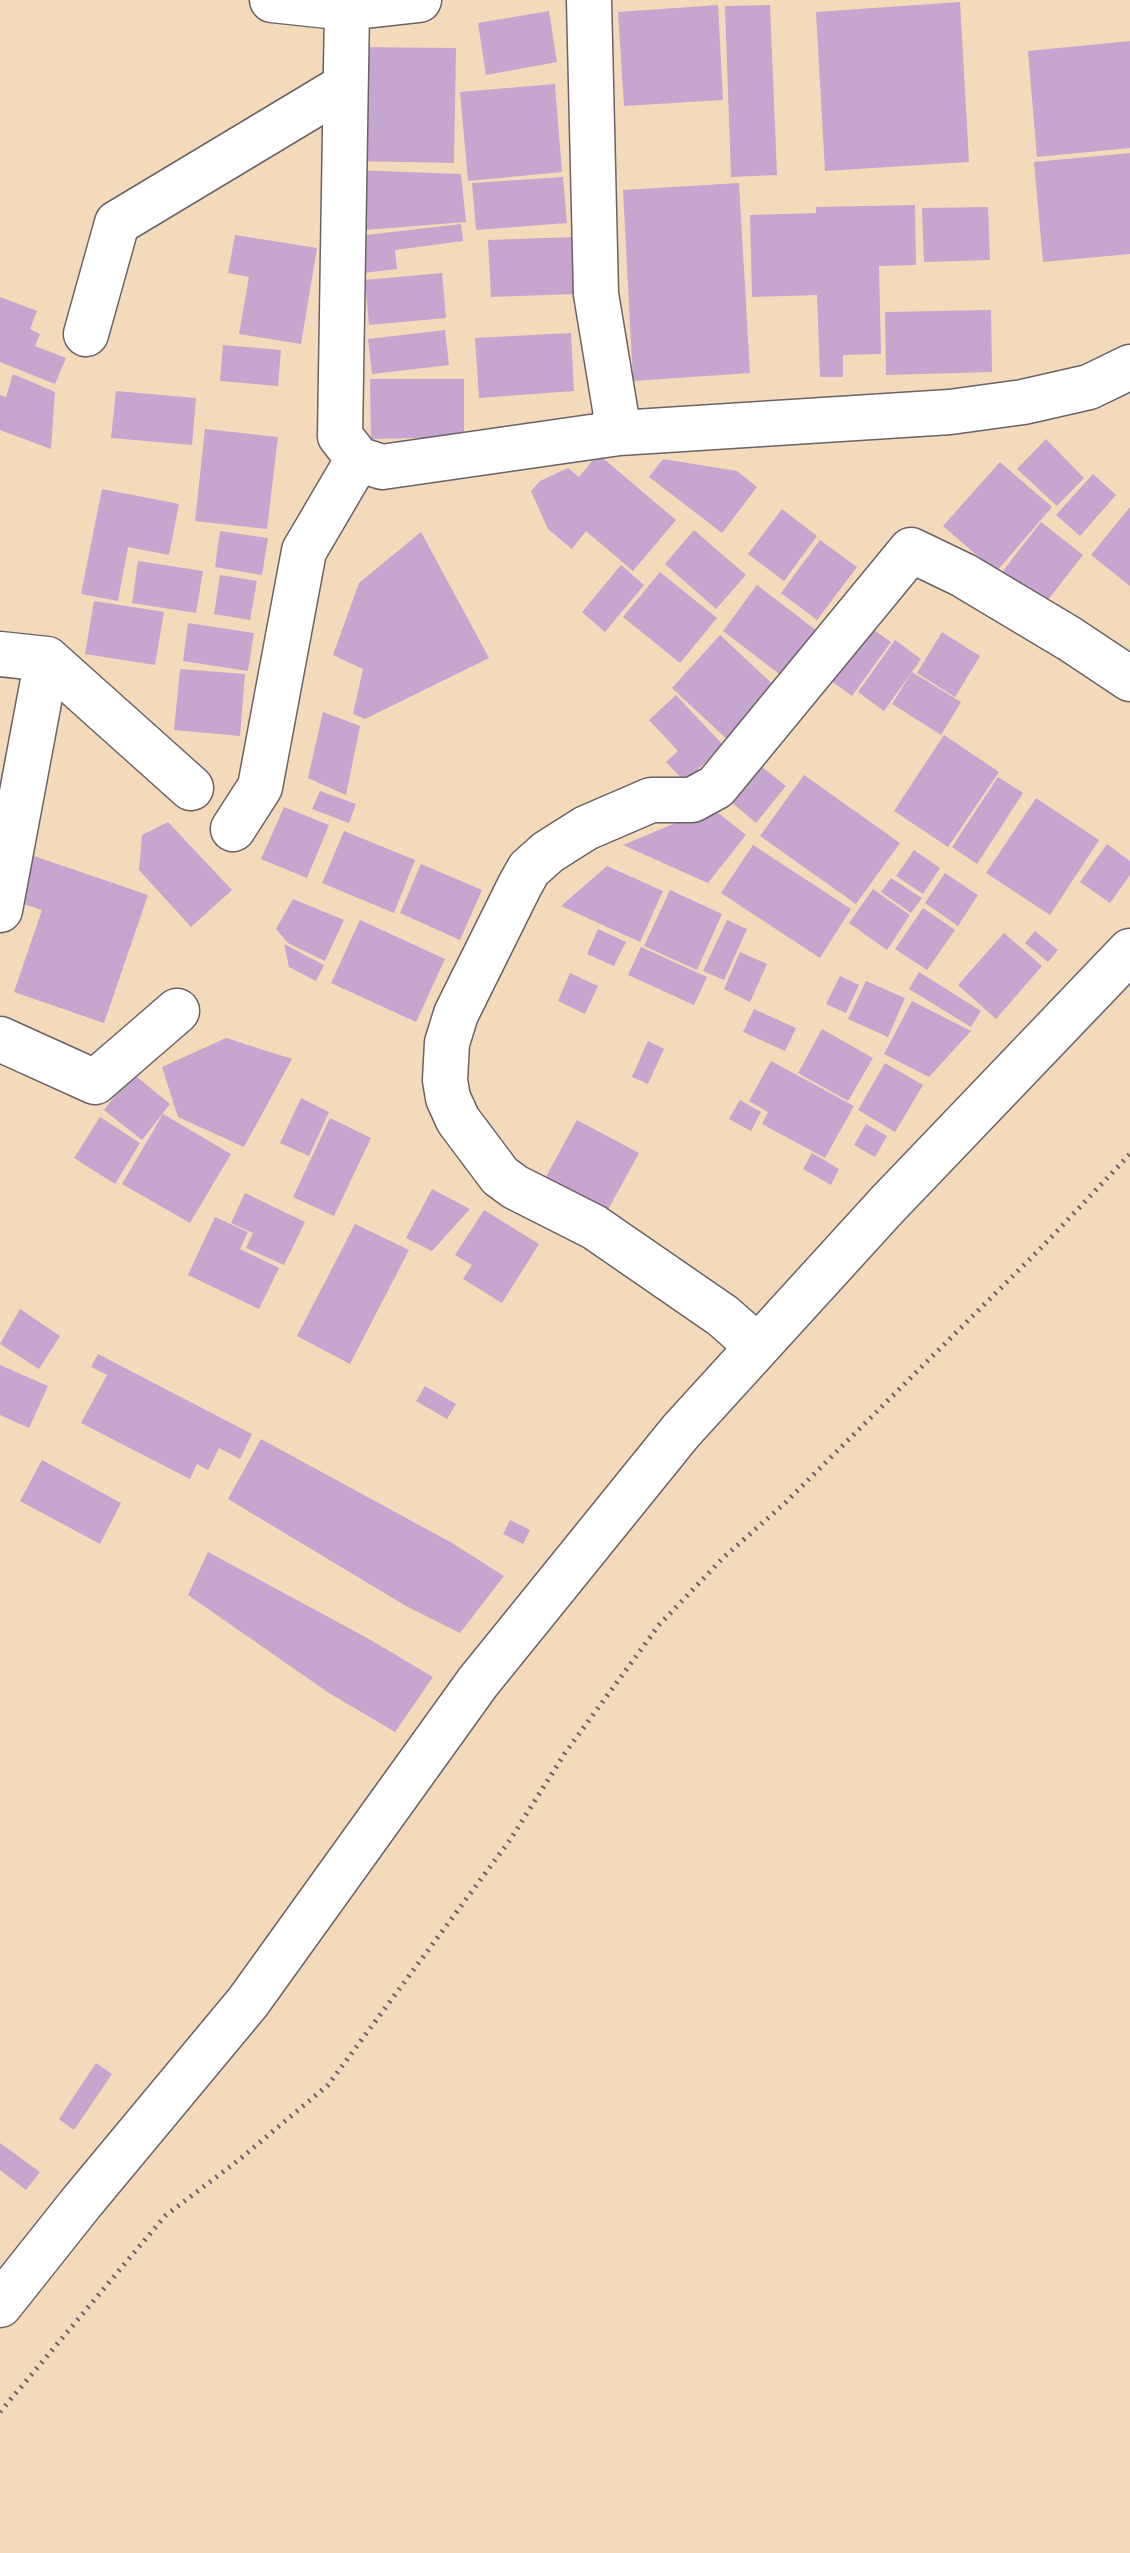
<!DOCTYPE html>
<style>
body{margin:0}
canvas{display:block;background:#f3daba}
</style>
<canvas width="1130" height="2553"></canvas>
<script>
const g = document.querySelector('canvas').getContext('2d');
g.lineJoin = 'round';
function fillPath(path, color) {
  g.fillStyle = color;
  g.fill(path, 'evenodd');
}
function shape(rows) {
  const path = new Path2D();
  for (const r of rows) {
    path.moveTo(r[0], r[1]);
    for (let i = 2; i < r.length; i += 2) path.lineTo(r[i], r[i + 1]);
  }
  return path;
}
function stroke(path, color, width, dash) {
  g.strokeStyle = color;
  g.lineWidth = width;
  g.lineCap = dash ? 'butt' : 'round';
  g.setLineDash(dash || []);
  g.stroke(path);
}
fillPath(shape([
 [960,2,969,162,825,171,816,12],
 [718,5,723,100,624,106,618,12],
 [770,5,777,175,731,177,725,6],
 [549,11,557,62,486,75,478,23],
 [1130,41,1130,148,1037,157,1028,51],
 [355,47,456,48,454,163,352,161],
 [555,84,562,172,468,181,460,92],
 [1130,153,1130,254,1043,262,1034,162],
 [352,170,461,174,466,222,352,231],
 [563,177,567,223,476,230,472,183],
 [739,183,750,373,633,381,623,190],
 [915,205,916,265,879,266,881,354,843,355,843,377,820,377,817,295,752,297,750,215,816,213,816,207],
 [988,207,990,260,924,262,922,208],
 [461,224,463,241,395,250,397,269,363,273,358,236],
 [235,235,317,248,301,344,239,334,249,277,228,273],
 [574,237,576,294,491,297,488,240],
 [442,273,446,318,369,325,365,280],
 [0,297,37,311,30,329,40,334,35,346,66,358,55,384,0,362],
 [991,310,992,372,886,375,885,312],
 [445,330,449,365,372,374,368,339],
 [571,333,574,391,479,398,475,338],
 [223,345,281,350,278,386,220,381],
 [13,374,55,392,51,449,0,430,0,395,6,397],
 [370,379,464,379,464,437,371,439],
 [116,391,196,398,192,445,111,438],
 [205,429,278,437,267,529,195,521],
 [1046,439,1084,478,1057,506,1017,469],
 [598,454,676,520,633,571,586,531,572,549,548,529,531,491,540,481,568,468,579,477],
 [663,459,737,471,757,487,722,533,649,477],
 [1000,462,1052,507,996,572,943,526],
 [1093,474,1116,495,1080,536,1056,515],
 [102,489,179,504,169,555,128,547,118,601,81,594],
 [1130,507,1130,586,1091,555],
 [782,509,817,536,784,581,748,554],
 [1041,522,1083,555,1044,605,1002,572],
 [694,530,746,575,716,609,665,564],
 [220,531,268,538,262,575,215,567],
 [421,532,489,658,365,719,353,714,363,669,333,655,359,583],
 [820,540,857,567,817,620,781,593],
 [138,561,203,571,196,613,132,603],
 [621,565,644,585,605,632,582,612],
 [660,572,717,618,680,663,623,617],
 [220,575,257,581,250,620,214,614],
 [757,585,821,634,787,680,723,631],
 [94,601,164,612,155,665,85,654],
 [188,623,254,633,248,671,183,661],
 [864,623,891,642,852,696,826,677],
 [942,632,980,656,955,697,917,673],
 [720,635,779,690,731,743,672,688],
 [895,640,921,659,884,711,858,692],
 [180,669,245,674,240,736,174,730],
 [912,672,961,702,941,735,892,704],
 [676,695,723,745,685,782,666,762,678,751,649,720],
 [323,712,360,726,346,795,308,778],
 [944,735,999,772,948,847,894,811],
 [758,764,786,786,756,823,729,800],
 [804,775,900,843,856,904,760,836],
 [998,777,1023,793,977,864,952,847],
 [320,791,356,804,349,823,312,809],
 [1036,798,1099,840,1050,915,986,873],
 [284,807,329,825,307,878,261,859],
 [712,808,746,835,708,883,623,845],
 [168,822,232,890,191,927,139,870,142,835],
 [344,831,415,860,394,913,322,883],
 [1107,844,1130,861,1130,875,1110,903,1080,882],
 [753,845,851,909,820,958,721,893],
 [914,850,940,868,923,894,896,876],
 [34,856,148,895,104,1023,14,992,42,910,18,902],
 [421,864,482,890,460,940,400,913],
 [607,866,663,891,640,942,561,906],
 [945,873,978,895,958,926,925,903],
 [891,878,922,898,911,913,881,892],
 [873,889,910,915,887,950,849,923],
 [670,890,722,914,697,970,644,946],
 [293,899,344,920,325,961,288,943,276,929],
 [923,908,955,930,927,970,895,949],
 [360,920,445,959,416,1022,331,983],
 [727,920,747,929,724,980,703,971],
 [598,929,626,942,614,966,587,954],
 [1035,931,1058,950,1048,962,1025,943],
 [1004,933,1042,966,996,1019,958,985],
 [284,944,324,965,316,981,289,967],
 [641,947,707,977,694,1005,628,975],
 [740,952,767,964,750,1002,724,989],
 [919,972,981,1011,971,1027,909,989],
 [570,973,598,986,585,1014,558,1001],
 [840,976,859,985,846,1013,826,1004],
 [866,981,905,998,888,1037,848,1019],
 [912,1001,971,1031,929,1077,884,1054],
 [754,1009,796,1028,785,1051,743,1032],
 [822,1029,873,1058,848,1101,798,1073],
 [226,1038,292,1059,244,1147,178,1117,162,1067],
 [648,1041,664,1049,648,1084,632,1077],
 [771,1061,854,1106,825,1158,762,1124,768,1112,749,1101],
 [885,1063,923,1085,895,1132,858,1110],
 [132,1073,170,1104,142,1140,104,1110],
 [301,1098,329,1112,309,1156,280,1143],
 [740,1100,761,1112,751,1131,729,1119],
 [163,1114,231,1154,190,1223,122,1184],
 [100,1117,140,1143,115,1184,74,1158],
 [330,1118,371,1138,334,1216,293,1197],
 [577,1120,639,1153,604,1217,542,1184],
 [866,1124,887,1136,875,1157,854,1145],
 [812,1153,839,1169,831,1185,803,1169],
 [432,1189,470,1209,432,1251,406,1238],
 [245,1193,305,1222,284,1265,246,1248,253,1233,231,1223],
 [484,1210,539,1244,502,1303,463,1279,472,1265,455,1255],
 [215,1217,248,1232,240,1249,279,1268,259,1309,188,1275],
 [355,1224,409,1250,350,1364,297,1336],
 [20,1309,60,1336,39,1369,0,1344],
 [98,1354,252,1434,240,1459,219,1448,208,1470,197,1464,190,1479,81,1423,107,1375,91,1367],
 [0,1365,48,1386,29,1428,0,1415],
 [425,1386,456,1404,447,1419,416,1401],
 [261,1439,452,1543,504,1576,460,1633,406,1606,228,1499],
 [42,1460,121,1503,100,1544,20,1501],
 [510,1520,530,1530,523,1544,503,1534],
 [208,1552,369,1639,433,1677,395,1732,329,1693,188,1595],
 [96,2063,112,2074,74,2130,59,2119],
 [0,2143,40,2172,26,2190,0,2170]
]), '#c6a5cf');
const minor = shape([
 [272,0,347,8],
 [419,0,347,8,340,436,358,459,382,467,619,433,950,412,1023,402,1089,387,1130,367],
 [589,0,596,294,619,433],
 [86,334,117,223,345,86],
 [0,654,47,659,191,788],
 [233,829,260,787,304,551,358,459],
 [0,910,47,659],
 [0,1039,95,1082,177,1011],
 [757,1346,723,1316,594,1227,515,1187,500,1176,458,1120,448,1098,445,1080,447,1043,456,1014,520,885,529,869,548,852,586,828,651,800,692,800,716,787,911,550,963,575,1070,639,1130,679],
 [0,2305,81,2203,248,2002,478,1682,681,1431,887,1205,1130,951]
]);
stroke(minor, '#6b6267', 47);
stroke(shape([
 [0,2412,165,2216,240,2159,328,2085,510,1840,565,1753,659,1625,723,1558,785,1503,1041,1248,1130,1154]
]), '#6b6267', 5, [2, 6]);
stroke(minor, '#fff', 44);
</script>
